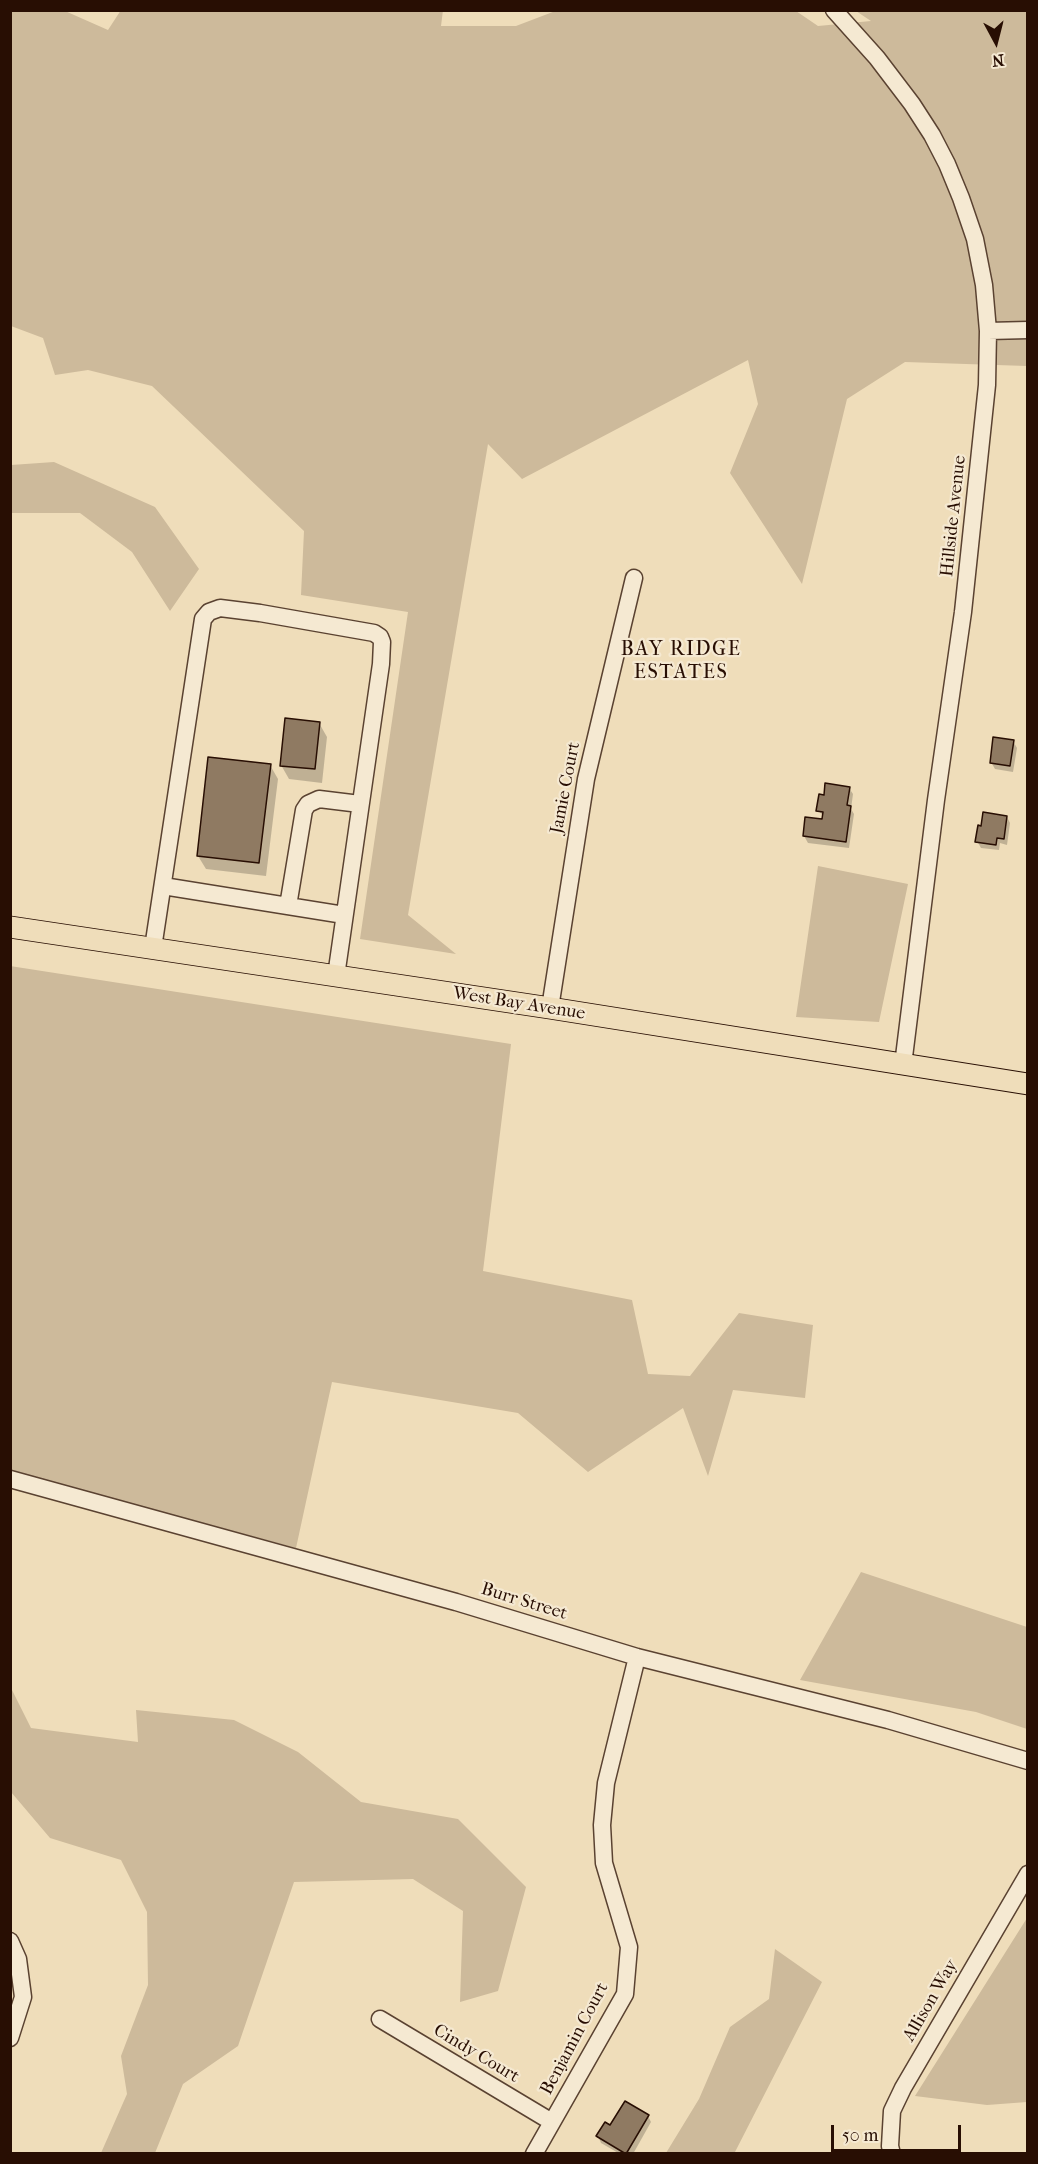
<!DOCTYPE html>
<style>
body{margin:0}
#map{position:relative;width:1038px;height:2164px;overflow:hidden;background:#efddba;font-family:"IM FELL French Canon",serif}
canvas{display:block}
.frame{position:absolute;inset:0;border:12px solid #280e03;pointer-events:none}
.north{position:absolute;left:966px;top:12px;width:60px;height:60px;-webkit-text-stroke:4px #f5e9d2;paint-order:stroke;rotate:173deg;font-size:16px;font-weight:700;line-height:24px;text-align:center;color:#280e03}
.north::after{content:'';display:block;margin:auto;width:21px;height:27px;background:#280e03;clip-path:polygon(50% 0,100% 100%,50% 72%,0 100%)}
.scale{position:absolute;left:831px;top:2125px;width:130px;height:27px;box-sizing:border-box;border:3px solid #280e03;border-top:0;padding-left:8px;font-size:18px;line-height:21px;white-space:nowrap;color:#280e03;-webkit-text-stroke:4px #f5e9d2;paint-order:stroke}
</style>
<div id="map">
<canvas width="1038" height="2164"></canvas>
<div class="frame"></div>
<div class="north">N</div>
<div class="scale">50 m</div>
</div>
<script>
const g = document.querySelector('canvas').getContext('2d');
g.lineJoin = 'round';
function fillPath(path, color) {
  g.fillStyle = color;
  g.fill(path, 'evenodd');
}
function shape(rows) {
  const path = new Path2D();
  for (const r of rows) {
    path.moveTo(r[0], r[1]);
    for (let i = 2; i < r.length; i += 2) path.lineTo(r[i], r[i + 1]);
  }
  return path;
}
function stroke(path, color, width, dash) {
  g.strokeStyle = color;
  g.lineWidth = width;
  g.lineCap = dash ? 'butt' : 'round';
  g.setLineDash(dash || []);
  g.stroke(path);
}
function drawText(font, color, halo, rows, align = 'center') {
  g.font = font + ' "IM FELL French Canon",serif';
  g.lineWidth = 4.5;
  g.setLineDash([]);
  g.textBaseline = 'middle';
  g.strokeStyle = halo;
  g.fillStyle = color;
  for (const [text, x, y, turn = 0] of rows) {
    g.save();
    g.translate(x, y);
    g.rotate((+turn || 0) * Math.PI / 180);
    g.textAlign = isNaN(turn) ? turn : align;
    if (halo) g.strokeText(text, 0, 0);
    g.fillText(text, 0, 0);
    g.restore();
  }
}
fillPath(shape([
 [121,10,443,10,441,26,516,26,558,10,796,11,818,26,871,21,856,11,1027,11,1027,366,905,362,847,399,802,584,730,473,758,404,748,360,522,479,488,444,408,915,456,954,360,939,408,612,301,595,304,531,152,386,88,370,55,375,43,338,11,326,10,11,65,11,108,30],
 [54,462,155,507,199,569,170,611,132,552,80,513,11,513,11,465],
 [818,866,908,884,879,1022,796,1017],
 [10,966,511,1044,483,1271,632,1300,648,1374,690,1376,739,1313,813,1325,805,1398,733,1390,708,1476,683,1408,588,1472,518,1413,332,1382,296,1548,11,1471],
 [861,1572,1027,1627,1027,1729,976,1712,800,1680],
 [10,1686,31,1728,138,1742,136,1710,234,1720,298,1752,361,1802,458,1819,526,1887,498,1991,460,2002,463,1911,413,1879,294,1882,238,2046,183,2084,155,2153,101,2153,127,2094,121,2056,148,1985,147,1912,121,1860,50,1838,11,1792],
 [1027,1918,1027,2102,987,2105,915,2096],
 [775,1949,822,1982,736,2150,734,2154,666,2153,699,2099,730,2027,769,1999]
]), '#cdba9b');
fillPath(shape([
 [319,723,327,737,322,783,289,779,281,765],
 [1013,741,1017,748,1013,772,995,769,991,762],
 [270,765,278,779,266,876,206,869,198,856],
 [849,788,853,794,851,809,854,814,849,848,808,843,804,836,823,821,824,817,818,810,825,797],
 [1007,817,1010,823,1007,845,1000,843,999,850,981,848,977,841],
 [648,2116,651,2122,633,2154,620,2154,601,2143,598,2136,611,2127]
]), '#0003');
const building = shape([
 [285,718,320,722,315,769,280,766,285,718],
 [993,737,1014,740,1010,766,990,763,993,737],
 [208,757,271,764,259,863,197,856,208,757],
 [825,783,850,787,847,805,851,806,846,842,803,836,805,817,822,819,823,812,816,811,819,794,824,795,825,783],
 [983,812,1007,816,1004,839,997,838,996,845,975,842,978,825,981,826,983,812],
 [625,2101,649,2115,626,2154,596,2136,605,2122,610,2125,625,2101]
]);
fillPath(building, '#8f7a62');
stroke(building, '#280e03', 1.5);
const minor = shape([
 [834,10,877,58,912,104,932,135,947,164,961,198,975,239,984,285,988,331,987,385,963,612,936,800,903,1065],
 [988,331,1028,330],
 [163,886,344,915],
 [288,906,304,810,308,804,319,799,360,804],
 [153,948,203,619,209,612,220,608,260,613,374,633,380,637,382,642,381,664,336,976],
 [550,1008,586,779,634,578],
 [10,1479,456,1602,637,1657,888,1720,1028,1761],
 [10,1941,18,1959,23,1997,10,2038],
 [380,2019,552,2122],
 [534,2154,625,1994,629,1947,604,1863,602,1825,606,1783,637,1657],
 [892,2154,890,2146,892,2111,903,2088,1028,1874]
]);
const major = shape([
 [10,927,550,1008,1028,1084]
]);
stroke(minor, '#5a4231', 19);
stroke(major, '#280e03', 23);
stroke(minor, '#f5e9d2', 16);
stroke(major, '#efddba', 21);
drawText('18px', '#280e03', '#f5e9d2', [
 ["Hillside Avenue",954,516,-84],
 ["Jamie Court",566,788,-79],
 ["West Bay Avenue",519,1004,9],
 ["Burr Street",524,1602,17],
 ["Allison Way",931,2001,-60],
 ["Benjamin Court",575,2039,-62],
 ["Cindy Court",476,2054,31]
]);
g.letterSpacing = '1.5px';
drawText('20px', '#280e03', '#f5e9d2', [
 ["BAY RIDGE",681,650],
 ["ESTATES",681,673]
]);
g.letterSpacing = '0px';
</script>
